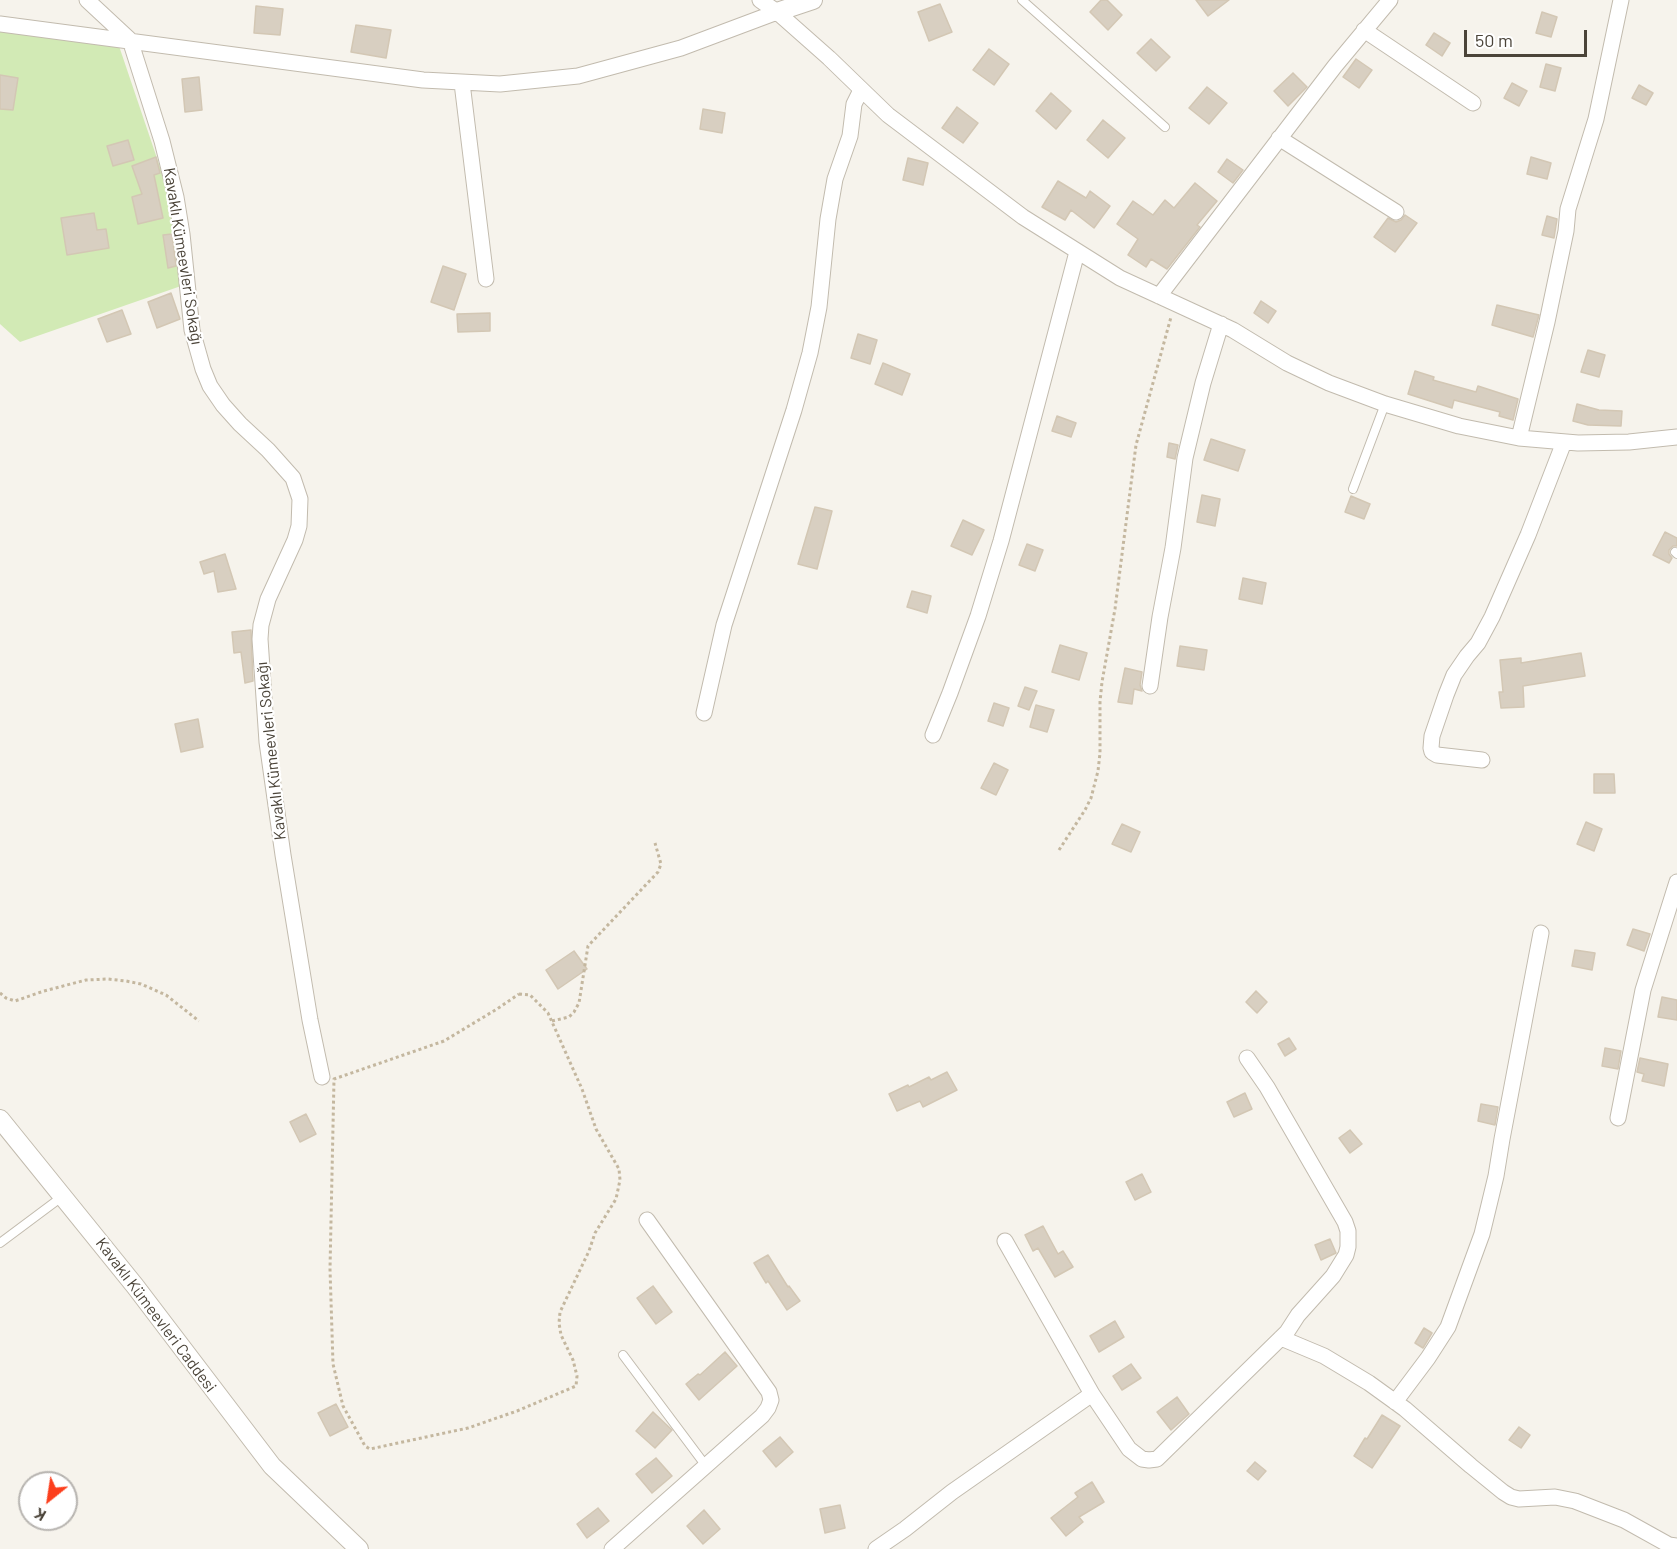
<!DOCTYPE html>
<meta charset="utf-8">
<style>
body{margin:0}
#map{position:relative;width:1677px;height:1549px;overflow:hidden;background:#f6f3ec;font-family:Barlow,sans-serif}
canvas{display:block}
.north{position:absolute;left:18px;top:1471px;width:60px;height:60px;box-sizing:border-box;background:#fff;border:2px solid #b7b4b0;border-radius:50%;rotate:210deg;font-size:16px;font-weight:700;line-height:24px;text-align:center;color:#4b4439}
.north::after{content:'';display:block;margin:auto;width:21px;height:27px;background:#fc3f1d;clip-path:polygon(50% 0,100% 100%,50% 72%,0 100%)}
.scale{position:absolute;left:1464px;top:30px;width:123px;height:27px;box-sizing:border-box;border:3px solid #4b4439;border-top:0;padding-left:8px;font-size:18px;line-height:21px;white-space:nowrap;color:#4b4439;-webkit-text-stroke:4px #fff;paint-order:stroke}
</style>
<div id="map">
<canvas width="1677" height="1549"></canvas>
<div class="north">K</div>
<div class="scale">50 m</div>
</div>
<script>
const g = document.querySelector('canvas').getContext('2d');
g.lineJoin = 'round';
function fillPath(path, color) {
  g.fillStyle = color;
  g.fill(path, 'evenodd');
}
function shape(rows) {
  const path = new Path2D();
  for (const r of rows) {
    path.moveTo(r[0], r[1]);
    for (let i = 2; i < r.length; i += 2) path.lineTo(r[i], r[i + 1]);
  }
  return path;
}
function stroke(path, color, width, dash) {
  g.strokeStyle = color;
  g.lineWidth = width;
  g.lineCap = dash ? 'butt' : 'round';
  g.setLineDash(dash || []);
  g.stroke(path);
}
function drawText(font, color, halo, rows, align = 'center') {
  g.font = font + ' Barlow,sans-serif';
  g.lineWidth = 4.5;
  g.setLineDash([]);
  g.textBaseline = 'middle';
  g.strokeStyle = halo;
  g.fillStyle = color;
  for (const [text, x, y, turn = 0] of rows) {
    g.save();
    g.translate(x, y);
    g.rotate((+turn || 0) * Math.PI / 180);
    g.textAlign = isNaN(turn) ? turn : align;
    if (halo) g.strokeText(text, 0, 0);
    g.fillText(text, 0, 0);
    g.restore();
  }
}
fillPath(shape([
 [0,31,119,46,164,179,170,206,181,286,20,342,0,324]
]), '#d2eab5');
const building = shape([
 [1101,0,1107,0,1122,15,1108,30,1090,12,1101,0],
 [1196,0,1229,0,1208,16,1196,0],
 [940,4,952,32,929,41,918,12,940,4],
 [256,6,283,9,280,35,254,33,256,6],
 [1542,12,1557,17,1551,37,1536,33,1542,12],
 [356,25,391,30,386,58,351,52,356,25],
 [1434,33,1450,43,1442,56,1426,45,1434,33],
 [1151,39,1170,57,1156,71,1137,53,1151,39],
 [989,49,1009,64,994,85,973,70,989,49],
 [1356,59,1372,70,1359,88,1343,77,1356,59],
 [1546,64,1561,68,1555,91,1540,87,1546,64],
 [1293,73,1307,87,1288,106,1274,91,1293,73],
 [0,75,18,78,13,110,0,109,0,75],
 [199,77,202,110,185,112,182,79,199,77],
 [1512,83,1527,91,1519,106,1504,98,1512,83],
 [1639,85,1653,93,1646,105,1632,98,1639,85],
 [1207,87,1227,103,1209,124,1189,108,1207,87],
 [1051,93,1071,111,1056,129,1036,111,1051,93],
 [957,107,978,123,963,143,942,128,957,107],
 [703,109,725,113,722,133,700,129,703,109],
 [1103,120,1125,138,1108,158,1087,140,1103,120],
 [128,140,134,160,113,166,107,146,128,140],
 [156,157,160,173,154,175,163,218,138,224,132,197,142,194,132,166,156,157],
 [1531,157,1551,163,1547,179,1527,174,1531,157],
 [908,158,928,163,923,185,903,180,908,158],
 [1227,159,1243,170,1233,183,1218,172,1227,159],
 [1058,181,1086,198,1090,191,1110,206,1094,228,1071,210,1065,220,1042,207,1058,181],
 [1195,183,1217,201,1197,225,1200,227,1167,269,1151,259,1146,267,1128,255,1138,239,1117,224,1133,201,1153,215,1165,200,1174,208,1195,183],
 [94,213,97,230,106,229,109,248,67,255,61,218,94,213],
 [1405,215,1417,223,1395,252,1374,237,1388,218,1396,222,1401,220,1405,215],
 [1547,216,1557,219,1554,238,1542,235,1547,216],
 [172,234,176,266,168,268,163,235,172,234],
 [443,266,466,274,454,310,431,302,443,266],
 [171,293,180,319,157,328,148,302,171,293],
 [1261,301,1276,311,1268,323,1254,313,1261,301],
 [1497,305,1539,315,1533,337,1492,325,1497,305],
 [122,310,131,334,107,342,98,319,122,310],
 [490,313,490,331,458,332,457,314,490,313],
 [858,334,877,340,870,364,851,358,858,334],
 [1588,350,1605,355,1599,377,1581,372,1588,350],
 [883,363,910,374,902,395,875,384,883,363],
 [1415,371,1434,377,1433,380,1476,392,1478,386,1518,399,1513,420,1499,416,1500,412,1454,400,1452,408,1408,394,1415,371],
 [1577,404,1599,410,1622,411,1621,426,1588,425,1573,421,1577,404],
 [1057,416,1076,423,1071,437,1052,431,1057,416],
 [1211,439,1245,450,1238,471,1204,460,1211,439],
 [1169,443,1178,445,1175,459,1167,457,1169,443],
 [1202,495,1220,499,1215,526,1197,522,1202,495],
 [1351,496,1370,504,1364,519,1345,512,1351,496],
 [815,507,832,511,817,569,798,564,815,507],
 [963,520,984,530,972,555,951,546,963,520],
 [1665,532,1677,538,1677,546,1673,546,1669,550,1669,554,1672,558,1669,563,1653,555,1665,532],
 [1027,544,1043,550,1035,571,1019,565,1027,544],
 [225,554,236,589,218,592,214,571,204,574,200,562,225,554],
 [1243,578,1266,583,1262,604,1239,599,1243,578],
 [912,591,931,596,927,613,907,607,912,591],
 [251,630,253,681,245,683,241,652,234,653,232,632,251,630],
 [1060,645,1087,653,1079,680,1052,672,1060,645],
 [1180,646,1207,650,1204,670,1177,666,1180,646],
 [1581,653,1585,676,1523,686,1524,707,1501,708,1499,692,1503,692,1500,660,1521,658,1521,663,1581,653],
 [1125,668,1142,672,1140,685,1142,691,1134,689,1132,704,1118,702,1125,668],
 [1025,687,1037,691,1029,710,1018,706,1025,687],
 [994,703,1009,708,1003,726,988,721,994,703],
 [1036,705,1054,710,1047,732,1030,727,1036,705],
 [198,719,203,747,181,752,175,724,198,719],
 [994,763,1008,770,996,795,981,788,994,763],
 [1594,774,1614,774,1615,793,1594,793,1594,774],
 [1586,822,1602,829,1594,851,1577,844,1586,822],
 [1122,824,1140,832,1131,852,1112,844,1122,824],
 [1633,929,1650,934,1644,951,1627,945,1633,929],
 [1575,950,1595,953,1592,970,1572,966,1575,950],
 [574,951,587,969,558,989,546,970,574,951],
 [1256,991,1267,1002,1257,1013,1246,1002,1256,991],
 [1662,997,1677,1000,1677,1020,1658,1017,1662,997],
 [1289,1038,1296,1049,1285,1056,1278,1044,1289,1038],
 [1605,1048,1621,1051,1618,1069,1602,1066,1605,1048],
 [1640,1058,1668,1064,1664,1086,1642,1081,1644,1074,1637,1072,1640,1058],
 [947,1072,957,1090,923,1107,920,1101,897,1111,889,1094,908,1085,909,1087,929,1077,931,1080,947,1072],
 [1245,1093,1252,1109,1234,1117,1227,1102,1245,1093],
 [1481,1104,1498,1107,1495,1125,1478,1121,1481,1104],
 [306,1114,316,1134,300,1142,290,1122,306,1114],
 [1350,1130,1362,1144,1350,1153,1339,1138,1350,1130],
 [1142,1174,1151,1192,1135,1200,1126,1182,1142,1174],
 [1043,1226,1058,1254,1063,1251,1073,1267,1055,1277,1038,1248,1033,1251,1025,1235,1043,1226],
 [1330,1239,1336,1253,1321,1260,1315,1245,1330,1239],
 [768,1255,788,1287,789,1286,800,1301,787,1310,768,1281,766,1283,754,1263,768,1255],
 [653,1286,672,1312,656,1324,637,1298,653,1286],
 [1115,1321,1124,1337,1099,1352,1090,1336,1115,1321],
 [1424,1328,1432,1333,1423,1348,1415,1343,1424,1328],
 [725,1352,737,1366,699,1400,686,1384,698,1374,700,1375,725,1352],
 [1131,1364,1141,1378,1122,1390,1113,1376,1131,1364],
 [1177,1397,1189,1414,1171,1430,1157,1412,1177,1397],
 [336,1404,348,1427,330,1436,318,1413,336,1404],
 [653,1412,672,1430,655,1448,636,1431,653,1412],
 [1382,1415,1400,1426,1372,1468,1354,1456,1365,1438,1367,1439,1382,1415],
 [1519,1427,1530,1435,1521,1448,1509,1440,1519,1427],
 [780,1437,793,1452,776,1467,763,1451,780,1437],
 [656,1458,672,1476,652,1493,636,1474,656,1458],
 [1255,1462,1266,1471,1258,1480,1247,1471,1255,1462],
 [1092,1482,1104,1502,1079,1517,1083,1522,1066,1536,1051,1518,1078,1497,1075,1493,1092,1482],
 [840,1505,845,1528,825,1533,820,1509,840,1505],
 [598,1508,609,1521,587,1538,577,1524,598,1508],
 [704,1510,720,1529,703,1544,687,1526,704,1510]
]);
fillPath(building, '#d8cfc1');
stroke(building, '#d3c7b4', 1.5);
const service = shape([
 [1022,0,1165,127],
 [1353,489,1385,404],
 [1675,552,1677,554],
 [0,1243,63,1196],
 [623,1355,706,1466]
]);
const minor = shape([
 [87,0,130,40,162,141,176,197,182,234,192,330,203,369,210,386,223,405,240,424,268,450,293,478,300,499,299,526,295,540,268,599,261,625,260,639,267,742,283,855,310,1020,322,1077],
 [760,0,777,12,829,58,888,115,1023,217,1120,278,1233,330,1287,363,1329,383,1385,404,1459,426,1519,438,1578,443,1629,442,1677,437],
 [0,24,423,80,500,84,578,76,681,48,777,12],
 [1364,30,1473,103],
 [462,83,486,279],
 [1279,138,1396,212],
 [1159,296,1335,66,1390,0],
 [1519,438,1547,322,1566,231,1568,209,1596,119,1621,0],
 [1150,686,1160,617,1173,548,1185,458,1203,383,1221,324],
 [704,713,724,625,794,410,810,353,819,307,828,219,835,179,850,136,854,104,861,90],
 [933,735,950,693,978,616,1001,541,1077,252],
 [1482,760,1437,755,1432,752,1431,748,1432,736,1446,695,1454,675,1467,656,1478,643,1492,617,1528,535,1564,442],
 [1618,1118,1643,990,1677,882],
 [1005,1241,1092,1394,1129,1449,1142,1459,1149,1460,1157,1459,1287,1332,1298,1315,1333,1276,1346,1255,1348,1247,1348,1231,1345,1222,1267,1087,1247,1058],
 [1281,1338,1324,1356,1369,1383,1405,1409,1471,1466,1503,1492,1511,1497,1519,1499,1555,1497,1575,1501,1624,1520,1669,1545,1677,1546],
 [1395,1402,1428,1358,1448,1327,1482,1234,1496,1176,1502,1139,1541,933],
 [612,1549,762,1416,768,1408,771,1400,769,1392,647,1220],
 [876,1549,905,1529,952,1492,1092,1394]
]);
const tertiary = shape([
 [777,12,813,0],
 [0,1119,135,1286,272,1466,359,1549]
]);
stroke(service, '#c2bbae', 10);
stroke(minor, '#c2bbae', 17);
stroke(tertiary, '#c2bbae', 20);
stroke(shape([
 [1059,850,1085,810,1091,798,1098,771,1100,753,1100,702,1102,682,1115,609,1136,445,1171,317],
 [0,993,6,998,15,1001,44,991,86,980,108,979,126,981,141,984,166,995,199,1021],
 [519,994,530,995,548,1013,582,1089,596,1129,619,1169,620,1180,616,1199,595,1233,589,1251,560,1312,559,1323,561,1335,573,1360,577,1376,576,1386,517,1411,468,1428,370,1449,365,1446,343,1406,333,1364,330,1269,334,1079,444,1041,497,1009,519,994],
 [552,1021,569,1017,574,1012,579,1003,588,946,658,872,661,864,655,843]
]), '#c4b79f', 3, [3, 3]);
stroke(service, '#fff', 8);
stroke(minor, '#fff', 15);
stroke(tertiary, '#fff', 18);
drawText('16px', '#4b4439', '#fff', [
 ["Kavaklı Kümeevleri Sokağı",183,256,81],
 ["Kavaklı Kümeevleri Sokağı",271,751,-96],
 ["Kavaklı Kümeevleri Caddesi",156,1315,53]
]);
</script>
